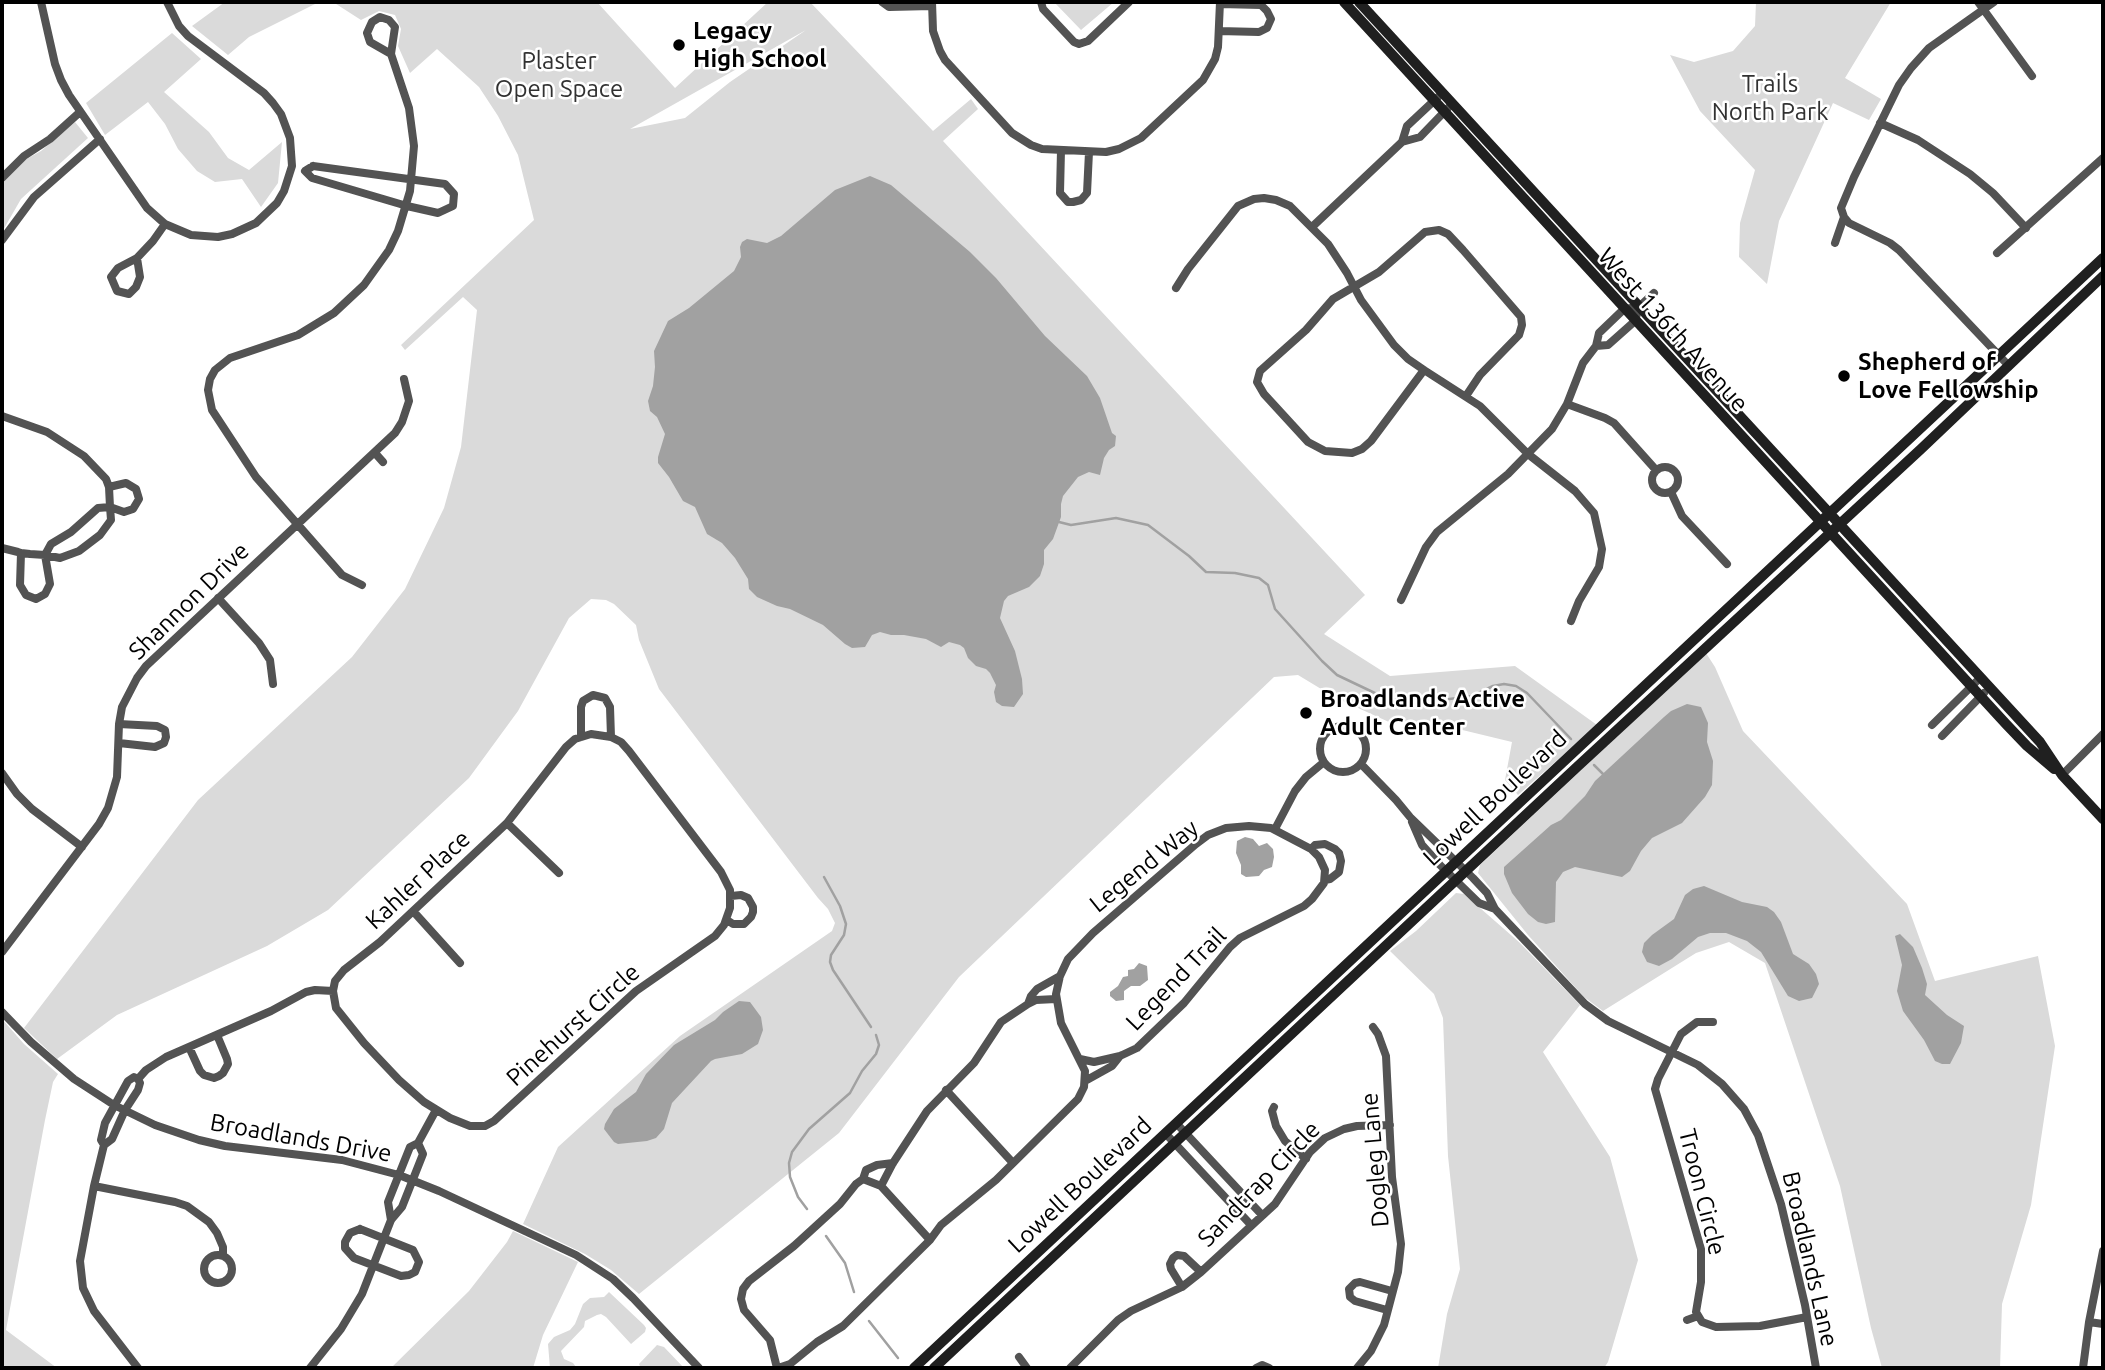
<!DOCTYPE html>
<style>
body{margin:0}
#map{position:relative;width:2105px;height:1370px;overflow:hidden;background:#fff;font-family:Ubuntu,sans-serif}
canvas{display:block}
.frame{position:absolute;inset:0;border:4px solid #000;pointer-events:none}
</style>
<div id="map">
<canvas width="2105" height="1370"></canvas>
<div class="frame"></div>
</div>
<script>
const g = document.querySelector('canvas').getContext('2d');
g.lineJoin = 'round';
function fillPath(path, color) {
  g.fillStyle = color;
  g.fill(path, 'evenodd');
}
function shape(rows) {
  const path = new Path2D();
  for (const r of rows) {
    if (r.length === 3) {
      path.moveTo(r[0] + r[2], r[1]);
      path.arc(r[0], r[1], r[2], 0, 2 * Math.PI);
      continue;
    }
    path.moveTo(r[0], r[1]);
    for (let i = 2; i < r.length; i += 2) path.lineTo(r[i], r[i + 1]);
  }
  return path;
}
function stroke(path, color, width, dash) {
  g.strokeStyle = color;
  g.lineWidth = width;
  g.lineCap = dash ? 'butt' : 'round';
  g.setLineDash(dash || []);
  g.stroke(path);
}
function drawText(font, color, halo, rows, align = 'center') {
  g.font = font + ' Ubuntu,sans-serif';
  g.lineWidth = 5;
  g.setLineDash([]);
  g.textBaseline = 'middle';
  g.strokeStyle = halo;
  g.fillStyle = color;
  for (const [text, x, y, turn = 0] of rows) {
    g.save();
    g.translate(x, y);
    g.rotate((+turn || 0) * Math.PI / 180);
    g.textAlign = isNaN(turn) ? turn : align;
    if (halo) g.strokeText(text, 0, 0);
    g.fillText(text, 0, 0);
    g.restore();
  }
}
fillPath(shape([
 [225,2,319,2,249,37,228,55,192,26],
 [333,2,597,2,675,88,768,2,810,2,933,131,971,99,978,109,943,141,1365,595,1324,634,1390,676,1515,666,1597,725,1518,795,1505,780,1512,742,1450,727,1389,722,1336,698,1298,675,1274,677,959,977,839,1133,639,1294,611,1270,585,1254,523,1224,558,1147,680,1036,832,931,835,923,828,909,818,898,659,689,639,640,636,625,614,604,606,600,591,599,569,618,518,711,469,778,328,910,267,946,117,1015,57,1059,24,1028,198,800,352,657,405,589,444,508,461,447,477,310,463,297,405,350,401,345,534,220,518,155,498,116,479,87,437,49,410,73,398,46,401,29,395,15,379,11,361,20],
 [806,30,730,82,685,118,630,129],
 [1054,2,1114,2,1081,30],
 [1756,2,1891,2,1845,78,1881,99,1869,120,1833,103,1779,221,1767,284,1739,257,1740,223,1755,170,1700,111,1670,55,1694,62,1733,51,1755,26],
 [172,33,201,59,164,92,209,132,228,158,249,170,282,142,278,183,261,207,242,179,215,182,197,171,178,149,165,124,148,102,105,135,86,103],
 [75,122,88,138,21,199,2,232,2,182,21,162,41,151],
 [1706,653,1715,667,1743,731,1907,904,1935,981,2038,956,2055,1046,2031,1205,2002,1304,2000,1368,1882,1368,1871,1328,1840,1186,1765,963,1729,942,1696,953,1603,1011,1584,997,1528,935,1478,873,1480,865],
 [1456,893,1464,894,1519,942,1580,1005,1543,1052,1610,1157,1638,1260,1608,1362,1604,1368,1438,1368,1447,1314,1460,1269,1448,1156,1443,1018,1434,994,1390,951,1416,931],
 [2,1019,24,1044,58,1074,53,1082,45,1120,6,1330,57,1368,2,1368],
 [513,1231,578,1262,543,1335,533,1368,391,1368,469,1291,507,1242],
 [609,1292,644,1325,646,1328,645,1332,631,1344,606,1317,601,1314,597,1315,585,1321,584,1327,561,1351,564,1359,573,1363,576,1367,574,1368,550,1368,548,1344,554,1337,570,1330,575,1324,583,1304,590,1298,604,1297],
 [657,1345,664,1347,684,1368,641,1368,639,1364]
]), '#dadada');
fillPath(shape([
 [870,176,891,185,970,252,996,278,1045,336,1087,376,1100,398,1112,433,1116,436,1115,446,1109,450,1104,458,1100,475,1089,472,1078,477,1063,496,1061,504,1061,517,1053,539,1044,550,1044,564,1040,576,1029,587,1008,596,1004,601,1000,618,1015,651,1022,679,1023,694,1014,707,1002,706,996,702,994,692,996,685,990,673,986,669,976,666,968,658,964,648,960,645,949,642,941,647,926,639,904,635,891,635,880,632,872,635,865,647,852,648,845,644,823,625,790,609,777,606,757,597,749,589,748,579,735,558,722,543,707,534,695,507,683,501,669,477,658,463,658,457,665,434,657,417,650,411,648,401,653,386,655,367,654,351,668,321,689,308,734,271,741,257,740,247,742,242,747,239,767,243,781,236,835,190],
 [1687,704,1701,707,1708,723,1707,742,1713,761,1712,785,1705,797,1682,823,1652,838,1641,851,1630,871,1622,877,1575,867,1563,872,1556,882,1555,922,1546,924,1538,922,1528,914,1512,893,1504,874,1504,867,1551,825,1561,820,1585,796,1595,781,1664,717,1671,711],
 [1245,837,1253,839,1259,846,1267,843,1273,849,1274,857,1272,867,1264,870,1259,876,1246,877,1241,874,1241,865,1236,853,1237,841],
 [1704,886,1742,902,1767,907,1774,912,1781,922,1793,954,1809,964,1816,974,1819,984,1812,998,1799,1001,1788,996,1761,952,1747,941,1726,933,1710,933,1698,937,1672,959,1659,966,1647,962,1642,952,1644,943,1652,935,1674,919,1685,895,1693,889],
 [1900,934,1913,947,1922,968,1927,984,1925,995,1947,1015,1964,1026,1961,1043,1950,1064,1942,1064,1935,1061,1924,1040,1903,1011,1897,991,1902,965,1895,936],
 [1139,963,1147,966,1148,980,1140,986,1131,986,1124,991,1124,1000,1116,1001,1110,996,1110,992,1118,986,1123,977,1128,976,1128,970,1134,969],
 [739,1001,750,1002,761,1017,763,1030,758,1044,742,1054,715,1059,711,1061,672,1103,664,1129,656,1138,647,1141,618,1144,614,1142,604,1129,605,1124,614,1109,636,1092,646,1074,674,1045,715,1020,723,1012]
]), '#a1a1a1');
stroke(shape([
 [1059,522,1071,525,1116,518,1148,525,1189,556,1206,572,1235,573,1259,578,1268,585,1275,609,1322,661,1337,675,1379,695,1399,701,1442,700,1472,696,1493,686,1504,684,1516,686,1527,693,1571,739],
 [1594,765,1603,774],
 [824,877,840,906,846,924,844,935,831,955,830,962,833,970,871,1027],
 [807,1209,798,1197,790,1177,789,1163,792,1152,809,1129,850,1093,862,1071,876,1054,879,1045,876,1035],
 [826,1236,845,1263,854,1292],
 [869,1321,898,1358]
]), '#a1a1a1', 2.5);
stroke(shape([
 [41,2,55,64,61,80,69,95,147,208,165,224,191,235,218,237,232,234,256,223,277,203,284,191,292,166,290,138,281,114,273,103,264,93,188,36,179,26,167,2],
 [882,2,889,7,932,6],
 [932,2,933,31,940,51,945,60,1012,133,1031,145,1042,149,1106,152,1119,149,1141,138,1203,80,1215,59,1218,47,1220,2],
 [1041,2,1043,9,1074,42,1079,44,1088,41,1129,2],
 [1978,2,2032,76],
 [1219,31,1259,32,1267,28,1271,19,1267,11,1261,5,1220,4],
 [1880,123,1918,140,1970,174,1993,193,2026,228],
 [1402,142,1407,126,1438,97],
 [1061,150,1060,193,1068,202,1073,202,1081,200,1087,193,1089,152],
 [313,166,445,184,454,194,453,206,438,213,407,206,312,178,305,171,313,166],
 [2,178,24,156,50,139,80,112],
 [1844,217,1849,223,1890,243,1899,250,2009,366],
 [1312,227,1402,142,1420,137,1448,108],
 [2,240,34,197,100,139],
 [1835,243,1844,217,1841,208,1854,177,1899,85,1911,68,1929,48,1994,2],
 [1997,253,2103,158],
 [137,258,140,277,136,287,129,294,117,291,111,277,118,268,137,258,153,241,165,224],
 [1176,288,1188,269,1238,206,1254,199,1264,198,1276,200,1290,206,1328,244,1347,273,1361,300,1394,345,1408,359,1424,370,1480,406,1528,454,1575,491,1594,513,1602,549,1599,567,1579,601,1571,621],
 [1639,307,1654,293],
 [1596,346,1608,345,1635,321,1639,307],
 [1424,370,1371,441,1362,449,1352,453,1325,451,1308,442,1264,394,1257,382,1260,371,1306,330,1333,299,1379,272,1425,232,1439,230,1448,234,1463,250,1521,317,1522,325,1519,335,1480,375,1466,396],
 [1567,404,1605,418,1614,423,1656,470],
 [2,416,47,432,84,456,106,479,109,487,110,507,124,512,133,509,139,499,136,489,126,483,109,487],
 [375,453,383,462],
 [1665,480,13],
 [1671,492,1682,516,1727,564],
 [110,507,111,520,100,535,79,551,60,558,45,555,51,544,71,532,98,508,110,507],
 [2,548,18,552,21,553,30,554,45,555,50,584,45,594,36,599,26,595,20,585,21,553],
 [362,585,342,575,256,477,212,410,208,390,210,379,215,370,230,358,298,335,334,313,364,285,389,250,398,231,410,191,414,146,409,108,391,54,395,27,389,20,380,17,372,22,367,33,370,42,391,54],
 [218,598,259,643,270,660,273,684],
 [1401,600,1426,547,1437,532,1508,474,1552,429,1567,404,1583,363,1596,346,1599,333,1624,309,1639,307],
 [1932,725,1980,678],
 [1343,749,23],
 [1942,736,1984,693],
 [581,737,581,707,583,701,593,695,605,698,610,707,611,737,621,742,629,751,721,872,730,890,730,908,724,925,715,936,636,991,494,1121,485,1126,470,1126,450,1118,424,1102,399,1080,364,1043,336,1008,333,991,335,981,344,970,380,942,507,823,566,747,575,739,591,734,611,737],
 [119,743,155,747,164,743,166,737,165,730,157,726,119,724],
 [1361,764,1396,800,1410,817,1473,878,1487,893,1495,909,1585,1004,1608,1021,1698,1065,1722,1084,1744,1109,1758,1135,1781,1204,1805,1305,1816,1368],
 [2,773,17,794,32,809,82,847],
 [2062,775,2103,734],
 [1412,822,1422,845,1440,865,1479,903,1495,909],
 [507,823,559,873],
 [1275,829,1295,791,1306,777,1324,762],
 [1311,849,1315,845,1325,844,1335,849,1339,853,1341,861,1339,872,1330,879,1325,880],
 [413,911,460,963],
 [727,920,733,924,744,924,751,917,753,912,753,907,748,898,741,895,731,896],
 [2,952,99,824,108,808,117,777,119,724,122,707,137,678,146,666,395,433,402,422,409,401,404,379],
 [1056,999,1036,1000,1028,1004,1031,996,1037,989,1060,976],
 [2,1012,31,1042,74,1079,114,1105,155,1125,199,1140,225,1146,342,1160,399,1175,439,1191,576,1255,613,1279,633,1298,699,1368],
 [1713,1022,1697,1022,1681,1034,1658,1079,1655,1089,1701,1249,1701,1282,1696,1312,1702,1322,1716,1327,1760,1326,1807,1317],
 [189,1047,200,1071,204,1075,214,1078,219,1076,223,1073,228,1064,227,1059,217,1035],
 [138,1079,146,1070,166,1057,271,1011,306,992,315,990,333,991],
 [1085,1081,1112,1066,1120,1056],
 [946,1090,1013,1163],
 [1274,1107,1272,1111,1276,1126,1285,1141,1306,1159],
 [1177,1124,1262,1215],
 [1166,1134,1251,1225],
 [104,1145,112,1139,125,1110,138,1090,140,1083,138,1079,134,1077,128,1081,105,1123,101,1140,104,1145,94,1186,80,1261,83,1288,94,1311,138,1368],
 [863,1179,866,1170,877,1165,893,1163],
 [94,1186,175,1202,187,1206,209,1222,217,1233,223,1247,223,1256],
 [881,1186,893,1163,927,1111,974,1063,1001,1022,1028,1004],
 [391,1220,388,1202,410,1147,418,1143,436,1110],
 [360,1229,413,1250,419,1262,415,1272,409,1275,401,1276,354,1258,345,1248,345,1242,350,1233,360,1229],
 [218,1269,14],
 [1182,1287,1171,1269,1170,1264,1173,1258,1177,1255,1184,1256,1201,1272],
 [1387,1310,1355,1301,1350,1297,1349,1289,1355,1283,1360,1282,1392,1291],
 [1687,1320,1698,1316],
 [2089,1322,2103,1324],
 [1019,1357,1027,1368],
 [310,1368,341,1329,362,1294,391,1220,402,1207,423,1154,418,1143],
 [777,1368,770,1340,744,1310,741,1299,743,1289,749,1281,794,1246,840,1204,856,1184,863,1179,881,1186,930,1240],
 [778,1368,790,1364,817,1342,843,1326,930,1240,941,1225,996,1180,1078,1099,1084,1087,1085,1071,1061,1023,1056,994,1060,976,1068,959,1093,933,1196,844,1208,835,1226,828,1249,826,1271,828,1311,849,1319,857,1325,870,1324,883,1312,899,1304,906,1240,938,1230,947,1184,1003,1137,1048,1120,1056,1094,1062,1080,1059],
 [1070,1368,1118,1320,1131,1311,1182,1287,1201,1272,1275,1204,1310,1152,1325,1138,1344,1129,1357,1126,1390,1125],
 [1256,1368,1262,1365,1269,1368],
 [1357,1368,1371,1351,1384,1325,1398,1272,1401,1244,1392,1177,1386,1056,1378,1034,1373,1027],
 [2083,1368,2089,1322,2103,1251]
]), '#535353', 8);
stroke(shape([
 [1344,2,2006,724,2027,746,2054,769],
 [1359,2,2040,742,2062,775,2103,819],
 [914,1368,2103,258],
 [934,1368,1577,767,1921,449,2103,276]
]), '#202020', 10);
for (const [x, y, r, color] of [
 [679,45,7,"#000"],
 [1844,376,7,"#000"],
 [1306,713,7,"#000"]
]) {
  const dot = new Path2D();
  dot.arc(x, y, r, 0, 2 * Math.PI);
  g.fillStyle = color;
  g.fill(dot);
  stroke(dot, '#fff', 2.5);
}
drawText('bold 24px', '#000', '#fff', [
 ["Legacy",693,31],
 ["High School",693,59],
 ["Shepherd of",1858,362],
 ["Love Fellowship",1858,390],
 ["Broadlands Active",1320,699],
 ["Adult Center",1320,727]
], 'left');
drawText('24px', '#313131', '#fff', [
 ["Plaster",559,61],
 ["Open Space",559,89],
 ["Trails",1770,84],
 ["North Park",1770,112]
]);
drawText('24px', '#000', '#fff', [
 ["West 136th Avenue",1673,330,48],
 ["Shannon Drive",189,601,-44],
 ["Lowell Boulevard",1495,798,-43],
 ["Legend Way",1144,866,-39],
 ["Kahler Place",418,880,-43],
 ["Legend Trail",1176,979,-46],
 ["Pinehurst Circle",573,1025,-42],
 ["Broadlands Drive",301,1138,10],
 ["Dogleg Lane",1375,1160,-95],
 ["Sandtrap Circle",1259,1184,-46],
 ["Lowell Boulevard",1080,1185,-43],
 ["Troon Circle",1702,1192,76],
 ["Broadlands Lane",1810,1259,77]
]);
</script>
